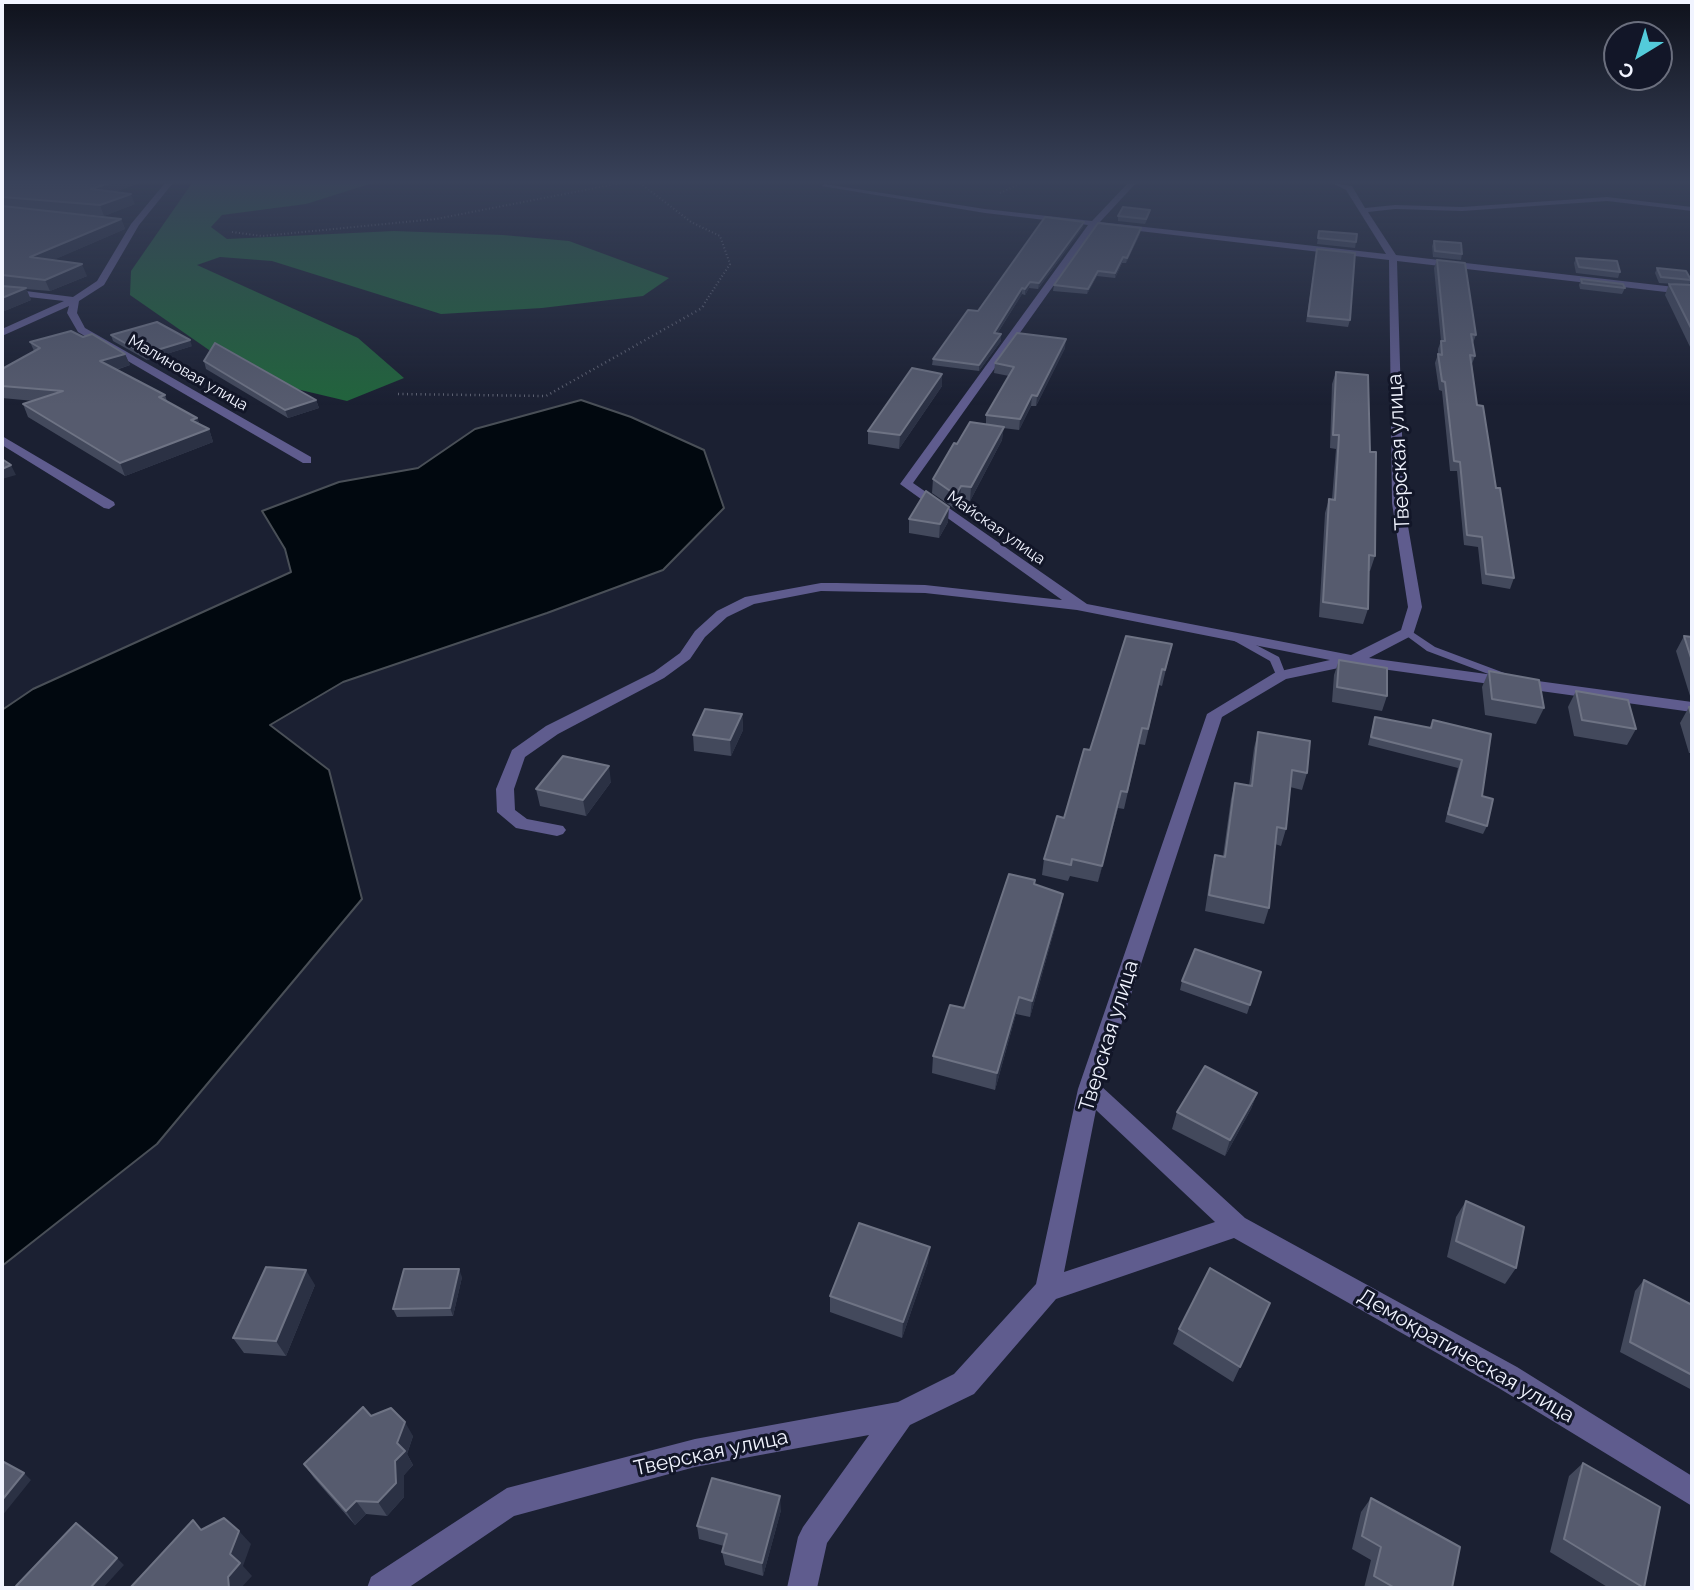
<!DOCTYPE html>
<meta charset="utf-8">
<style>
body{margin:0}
#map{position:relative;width:1694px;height:1590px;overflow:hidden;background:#1b2032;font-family:Raleway,sans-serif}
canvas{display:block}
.frame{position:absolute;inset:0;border:4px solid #f1f4ff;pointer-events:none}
.north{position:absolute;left:1603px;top:21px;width:70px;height:70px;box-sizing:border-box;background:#121628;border:2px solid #6b6f7e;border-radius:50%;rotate:218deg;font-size:19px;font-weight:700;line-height:28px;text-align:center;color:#f1f4ff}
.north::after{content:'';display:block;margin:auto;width:24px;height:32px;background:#53cbda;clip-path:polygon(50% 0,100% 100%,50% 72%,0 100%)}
</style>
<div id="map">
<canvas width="1694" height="1590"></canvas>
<div class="frame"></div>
<div class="north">С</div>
</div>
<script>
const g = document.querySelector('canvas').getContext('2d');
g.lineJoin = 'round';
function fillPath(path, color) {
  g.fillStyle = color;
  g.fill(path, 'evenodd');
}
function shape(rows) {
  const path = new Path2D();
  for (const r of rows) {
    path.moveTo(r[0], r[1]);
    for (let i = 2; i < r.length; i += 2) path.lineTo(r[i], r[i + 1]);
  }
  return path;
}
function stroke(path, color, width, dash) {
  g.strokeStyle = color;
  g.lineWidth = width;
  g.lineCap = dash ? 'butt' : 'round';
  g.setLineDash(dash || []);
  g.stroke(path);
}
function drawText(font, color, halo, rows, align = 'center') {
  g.font = font + ' Raleway,sans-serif';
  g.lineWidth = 6;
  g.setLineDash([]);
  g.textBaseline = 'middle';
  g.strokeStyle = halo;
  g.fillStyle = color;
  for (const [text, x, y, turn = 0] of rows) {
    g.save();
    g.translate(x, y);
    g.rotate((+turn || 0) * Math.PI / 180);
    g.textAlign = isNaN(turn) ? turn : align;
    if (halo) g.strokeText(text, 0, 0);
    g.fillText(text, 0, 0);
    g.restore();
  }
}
fillPath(shape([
 [192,183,373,183,306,204,222,215,211,227,227,239,394,231,503,235,569,241,669,278,643,296,542,308,441,314,272,261,220,257,197,265,358,338,404,378,347,401,267,382,209,350,130,295,131,271]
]), '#21643c');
const water = shape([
 [581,400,631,417,704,450,724,508,663,570,547,613,343,682,270,725,329,770,362,899,157,1144,2,1266,2,710,33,689,291,572,285,549,262,511,339,482,418,468,475,429,581,400]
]);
fillPath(water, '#01080f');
stroke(water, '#494f57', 2);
stroke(shape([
 [640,183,691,222,720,236,730,264,704,304],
 [1000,193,1021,183],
 [232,232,262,236,436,219,621,183]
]), '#5e6272', 2, [1, 2.5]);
stroke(shape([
 [398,394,546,396,702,308,705,303]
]), '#5e6272', 2.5, [1, 3.5]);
fillPath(shape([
 [1408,629,1435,647,1507,674,1508,676,1503,679,1499,678,1427,651,1404,634,1404,630,1408,629],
 [1235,634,1279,657,1286,675,1285,677,1277,677,1270,661,1231,639,1230,637,1235,634]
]), '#5f5c8e');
fillPath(shape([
 [165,183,173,183,139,225,104,285,79,301,77,313,85,328,311,457,311,463,303,463,78,332,67,313,69,306,2,336,2,329,64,301,2,294,2,288,73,297,97,281,131,224,165,183],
 [1128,183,1136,183,1100,222,1386,254,1346,190,1332,183,1352,186,1365,208,1395,205,1462,207,1607,197,1692,207,1692,211,1607,201,1462,211,1395,209,1368,212,1396,255,1692,289,1692,295,1397,261,1404,503,1422,607,1413,635,1369,658,1692,702,1692,712,1353,665,1286,679,1222,717,1101,1086,1245,1218,1517,1367,1692,1476,1692,1506,1497,1387,1234,1238,1056,1299,974,1394,910,1425,827,1543,817,1588,787,1588,798,1537,803,1527,869,1435,695,1467,514,1516,408,1588,367,1588,371,1577,507,1488,695,1439,898,1402,954,1374,1036,1284,1078,1089,1207,714,1276,672,1330,660,1077,610,925,593,821,591,754,604,727,617,705,637,690,659,664,678,558,734,525,757,514,789,515,810,527,819,563,826,566,830,563,834,557,836,516,828,497,812,496,789,512,750,546,726,654,672,680,653,695,631,717,611,745,597,821,583,837,583,925,585,1062,600,900,484,1088,225,985,213,821,186,825,184,985,209,1092,221,1128,183],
 [1096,226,1389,260,1392,503,1408,607,1401,630,1351,655,1087,604,913,483,1096,226],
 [1096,1110,1215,1222,1064,1272,1096,1110],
 [2,436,114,502,115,505,109,509,104,508,2,445,2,436]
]), '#5f5c8e');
fillPath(shape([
 [2,183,139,183,115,192,135,204,104,216,58,212,121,219,125,229,53,260,87,276,50,291,26,289,31,300,2,312],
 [1149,215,1145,224,1118,221,1118,216],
 [1084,222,1083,227,1038,289,1029,288,1025,295,1022,294,997,334,1001,341,979,371,932,365,933,359,978,311],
 [1319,231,1356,242,1355,248,1317,244],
 [1140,234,1126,263,1122,263,1115,278,1097,276,1087,294,1053,291,1054,285],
 [1434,241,1462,254,1461,260,1433,257,1432,246],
 [1317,249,1350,320,1348,327,1306,322],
 [1576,258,1620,272,1618,278,1576,273,1574,263],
 [1437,260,1476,335,1473,343,1475,356,1472,364,1477,405,1496,488,1514,578,1510,589,1482,584,1478,547,1464,545,1457,471,1450,471,1442,391,1439,390,1435,363,1438,354,1438,349,1441,341,1434,268],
 [1657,268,1691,280,1689,285,1692,285,1692,351,1665,295,1669,284,1675,284,1659,283,1655,273],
 [1581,279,1625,288,1622,294,1580,289,1579,285],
 [111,335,192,346,147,360,113,341],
 [83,337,125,354,130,365,116,370,165,395,167,401,197,418,200,425,209,429,213,442,125,476,28,417,23,404,34,401,2,398,2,369,34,351,30,342],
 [1065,348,1036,406,1031,406,1019,430,1003,428,1002,440,970,501,960,500,955,509,932,493,933,479,957,444,986,424,986,415,1009,376,994,373,995,363],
 [204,361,316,400,319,408,288,418,206,369],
 [1336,372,1370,452,1375,556,1370,571,1369,571,1368,609,1363,624,1319,617,1325,513,1329,499,1332,499,1336,449,1330,448,1332,384],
 [942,374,942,386,899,449,868,444,868,431],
 [909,519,948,522,939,538,909,533],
 [1684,636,1692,637,1692,700,1691,699,1676,651],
 [1172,644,1162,686,1159,685,1145,745,1139,744,1124,809,1118,808,1098,882,1070,876,1068,881,1042,875,1044,859,1064,818,1090,750],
 [1339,660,1387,696,1382,711,1332,702,1334,675],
 [1489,671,1544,708,1536,724,1485,715,1482,687],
 [1576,691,1636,729,1627,745,1574,736,1568,707],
 [1689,707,1692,707,1692,753,1689,753,1680,723],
 [742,714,743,730,731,756,694,751,693,735],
 [1375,717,1430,728,1433,720,1491,734,1482,796,1487,826,1483,834,1445,822,1458,768,1368,745],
 [1258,732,1307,773,1302,790,1290,787,1286,829,1281,846,1275,844,1269,908,1264,924,1205,911,1211,871,1215,855,1223,856,1231,799,1235,783,1249,786,1254,748],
 [611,782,586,816,540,806,536,789],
 [1035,884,1063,894,1060,910,1030,1017,1016,1014,995,1090,932,1073,933,1056,964,1008],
 [1261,972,1247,1014,1180,990,1182,981],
 [1257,1093,1251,1109,1225,1156,1172,1129,1177,1112],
 [1466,1201,1516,1268,1505,1284,1447,1257,1456,1217],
 [928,1262,902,1338,830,1312,830,1296],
 [462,1277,453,1316,397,1317,393,1309],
 [1644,1280,1692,1305,1692,1390,1620,1352,1635,1291],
 [315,1285,286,1356,244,1353,233,1338],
 [1270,1303,1233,1382,1173,1344,1179,1329],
 [371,1416,413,1436,407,1454,413,1465,404,1475,404,1497,387,1516,366,1514,355,1525,314,1478,304,1464],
 [1583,1463,1644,1588,1609,1588,1550,1552,1569,1476],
 [1371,1498,1452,1588,1364,1588,1371,1560,1352,1549,1361,1512],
 [781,1510,763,1576,725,1565,722,1552,724,1546,699,1539,697,1526]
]), '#43495c');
fillPath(shape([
 [109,183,139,183,95,199,91,189],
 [131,194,135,204,104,216,100,205],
 [121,219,125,229,35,268,30,257],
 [1084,222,1083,227,1038,289,1039,283],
 [1141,228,1140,234,1126,263,1127,258],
 [1123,257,1122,263,1115,278,1115,273],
 [82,264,87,276,50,291,45,280],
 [1098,271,1097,276,1087,294,1088,289],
 [1030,282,1029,288,1025,295,1025,289],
 [26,288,31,300,2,312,2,298],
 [1022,288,1022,294,993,340,994,333],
 [1001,334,1001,341,979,371,979,365],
 [1066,339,1065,348,1036,406,1037,396],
 [190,340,192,346,147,360,144,354],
 [125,354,130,365,105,373,100,361],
 [942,374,942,386,899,449,900,435],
 [1032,395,1031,406,1019,430,1020,419],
 [316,400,319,408,288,418,285,410],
 [197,418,202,430,191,420],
 [1004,427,1002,440,970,501,971,487],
 [209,429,213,442,125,476,120,463],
 [11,465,16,475,2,479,2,469],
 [961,486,960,500,955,509,956,495],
 [949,507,948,522,939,538,940,524],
 [742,714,743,730,731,756,730,740],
 [609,766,611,782,586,816,583,800],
 [1121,791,1118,808,1098,882,1102,866],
 [1063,894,1060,910,1030,1017,1032,1001],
 [1019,997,1016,1014,995,1090,997,1073],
 [1257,1093,1251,1109,1225,1156,1230,1140],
 [930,1247,928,1262,902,1338,903,1322],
 [459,1269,462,1277,453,1316,450,1308],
 [306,1270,315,1285,286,1356,276,1341],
 [405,1422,413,1436,407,1454,413,1465,404,1475,404,1497,387,1516,378,1502,395,1461,397,1443],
 [24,1473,31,1480,2,1516,2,1500],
 [780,1496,781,1510,763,1576,762,1563],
 [356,1501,366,1514,355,1525,346,1511],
 [239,1531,251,1544,243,1566,252,1576,241,1588,229,1588,228,1577,230,1554],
 [117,1558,124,1565,103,1588,90,1588]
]), '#2b3144');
const building = shape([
 [2,183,109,183,91,189,131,194,100,205,2,197,2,183],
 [2,206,121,219,30,257,82,264,45,280,2,275,2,206],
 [1123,207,1150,210,1146,219,1118,216,1123,207],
 [1045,217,1084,222,1039,283,1030,282,1025,289,1022,288,994,333,1001,334,979,365,933,359,968,310,978,311,1045,217],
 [1098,223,1141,228,1127,258,1123,257,1115,273,1098,271,1088,289,1054,285,1098,223],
 [1319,231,1357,234,1356,242,1318,238,1319,231],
 [1434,241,1461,243,1462,254,1435,251,1434,241],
 [1317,249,1355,253,1350,320,1308,316,1317,249],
 [1576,258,1617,261,1620,272,1579,267,1576,258],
 [1437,260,1465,263,1476,335,1471,334,1475,356,1470,355,1477,405,1483,406,1496,488,1500,488,1514,578,1486,574,1482,537,1467,535,1460,462,1454,461,1445,382,1442,381,1438,354,1442,355,1441,341,1445,341,1437,260],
 [1657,268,1686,271,1691,280,1661,277,1657,268],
 [1581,279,1623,284,1625,288,1582,283,1581,279],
 [1669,284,1692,285,1692,330,1669,284],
 [2,286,26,288,2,298,2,286],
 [157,322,190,340,144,354,111,335,157,322],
 [71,331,83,337,92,334,125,354,100,361,165,395,159,397,197,418,191,420,209,429,120,463,23,404,63,391,2,386,2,369,40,348,30,342,71,331],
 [1017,333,1066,339,1037,396,1032,395,1020,419,986,415,1014,367,995,363,1017,333],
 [215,343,316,400,285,410,204,361,215,343],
 [912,368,942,374,900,435,868,431,912,368],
 [1336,372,1368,375,1370,452,1376,452,1375,556,1369,555,1368,609,1323,602,1329,499,1335,500,1339,435,1333,435,1336,372],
 [970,422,1004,427,971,487,961,486,956,495,933,479,954,443,957,444,970,422],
 [2,459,11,465,2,469,2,459],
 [926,491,949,507,940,524,909,519,926,491],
 [1126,636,1172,644,1165,670,1162,669,1148,729,1142,728,1127,792,1121,791,1102,866,1072,859,1071,865,1044,859,1057,816,1064,818,1084,749,1090,750,1126,636],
 [1684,636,1692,637,1692,661,1684,636],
 [1339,660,1387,668,1387,696,1337,687,1339,660],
 [1489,671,1539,680,1544,708,1492,699,1489,671],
 [1576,691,1628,700,1636,729,1582,720,1576,691],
 [1689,707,1692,707,1692,718,1689,707],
 [705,709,742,714,730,740,693,735,705,709],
 [1375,717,1431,728,1433,720,1491,734,1482,796,1493,799,1487,826,1448,814,1462,760,1371,737,1375,717],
 [1258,732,1310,741,1307,773,1292,770,1286,829,1277,827,1269,908,1209,895,1215,855,1225,857,1235,783,1252,786,1258,732],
 [563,756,609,766,583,800,536,789,563,756],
 [1009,874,1035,880,1034,884,1063,894,1032,1001,1019,997,997,1073,933,1056,950,1005,964,1008,1009,874],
 [1195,949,1261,972,1250,1005,1182,981,1195,949],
 [1205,1066,1257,1093,1230,1140,1177,1112,1205,1066],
 [1466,1201,1524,1227,1516,1268,1456,1241,1466,1201],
 [859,1223,930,1247,903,1322,830,1296,859,1223],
 [266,1267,306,1270,276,1341,233,1338,266,1267],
 [1210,1268,1270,1303,1240,1367,1179,1329,1210,1268],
 [404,1269,459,1269,450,1308,393,1309,404,1269],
 [1644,1280,1692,1305,1692,1375,1630,1342,1644,1280],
 [363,1407,371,1416,391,1408,405,1422,397,1443,405,1451,395,1461,396,1483,378,1502,356,1501,346,1511,304,1464,363,1407],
 [2,1461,24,1473,2,1500,2,1461],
 [1583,1463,1660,1507,1644,1588,1564,1539,1583,1463],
 [712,1478,780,1496,762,1563,722,1552,727,1534,697,1526,712,1478],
 [1371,1498,1460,1547,1452,1588,1395,1588,1374,1576,1381,1547,1362,1536,1371,1498],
 [224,1518,239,1531,230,1554,240,1563,228,1577,229,1588,130,1588,193,1520,201,1530,224,1518],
 [76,1523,117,1558,90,1588,19,1588,16,1586,76,1523]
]);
fillPath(building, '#565b6e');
stroke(building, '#6e7384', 2);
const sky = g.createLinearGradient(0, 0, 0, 405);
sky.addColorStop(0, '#0f121c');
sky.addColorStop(0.45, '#39425a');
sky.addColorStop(1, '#39425a00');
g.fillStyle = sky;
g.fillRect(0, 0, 1694, 405);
drawText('16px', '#f1f4ff', '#121628', [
 ["Малиновая улица",188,373,30],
 ["Майская улица",996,528,35]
]);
drawText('21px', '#f1f4ff', '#121628', [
 ["Тверская улица",1399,452,-93],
 ["Тверская улица",1109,1036,-73],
 ["Демократическая улица",1466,1356,30],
 ["Тверская улица",711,1453,-12]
]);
</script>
